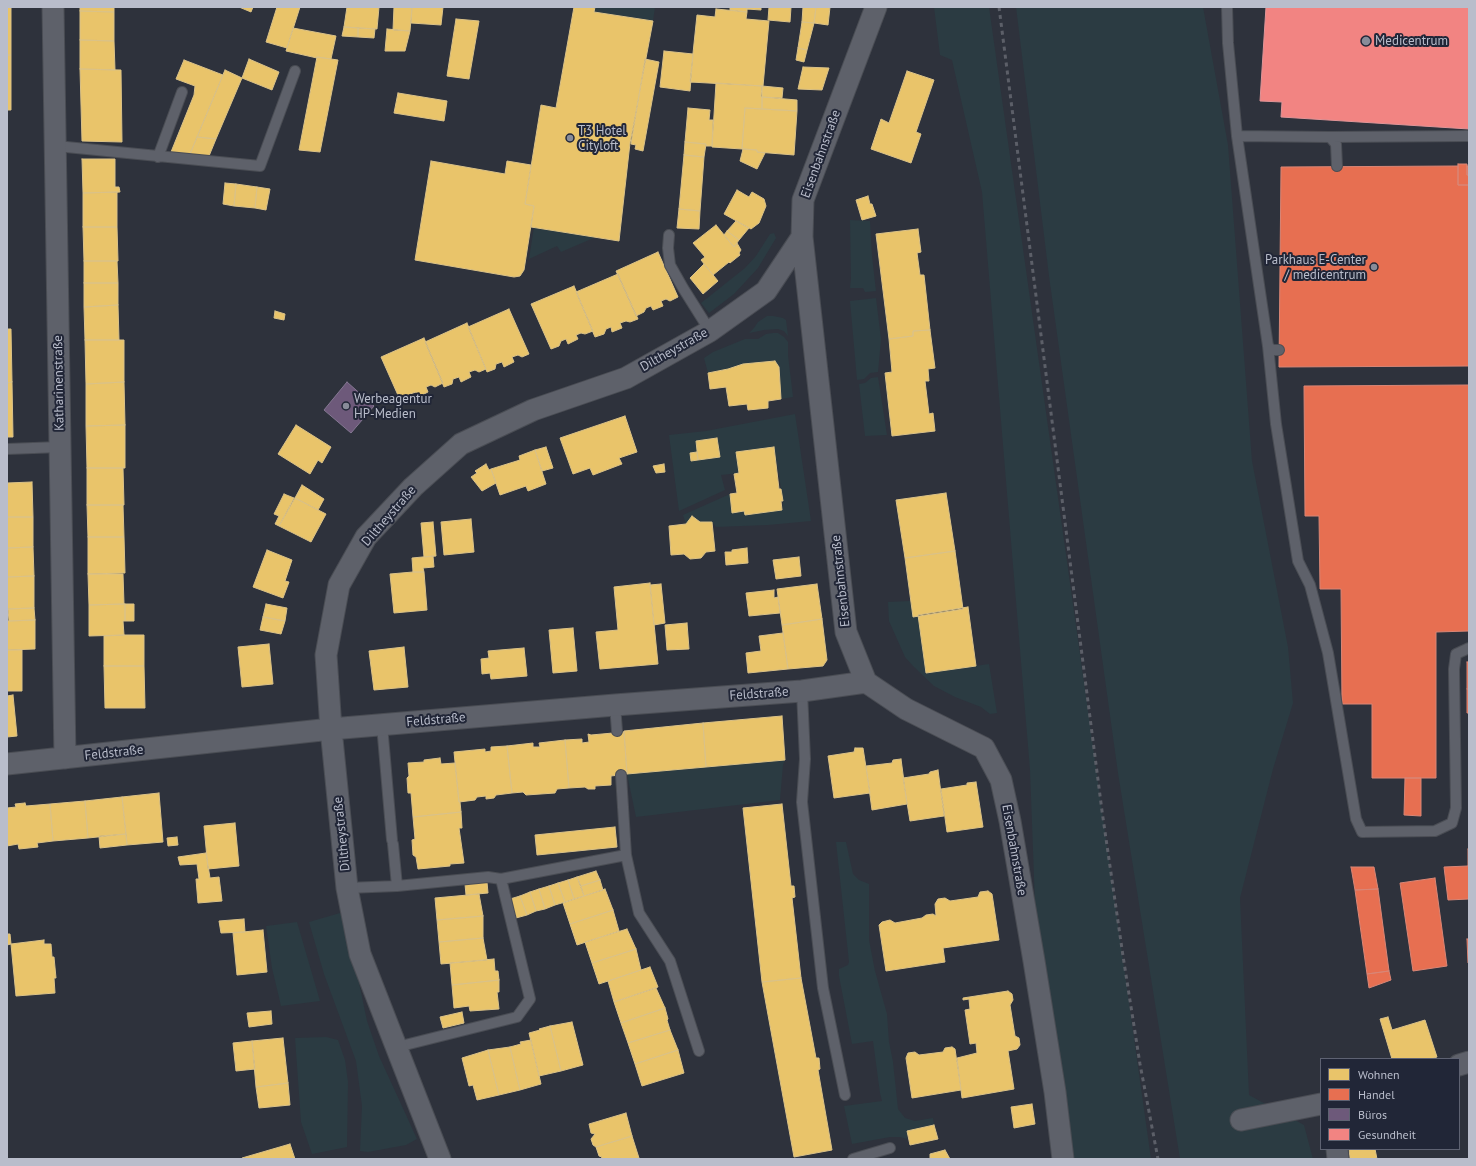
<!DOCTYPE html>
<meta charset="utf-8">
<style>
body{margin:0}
#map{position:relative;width:1476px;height:1166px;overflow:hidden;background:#2e323c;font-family:"PT Sans",sans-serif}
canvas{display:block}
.frame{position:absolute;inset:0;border:8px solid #b9bdcb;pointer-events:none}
.legend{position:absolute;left:1320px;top:1058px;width:140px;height:92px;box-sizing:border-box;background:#212637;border:1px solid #5e6272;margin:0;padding:5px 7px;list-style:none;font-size:12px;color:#b9bdcb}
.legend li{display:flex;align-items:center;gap:8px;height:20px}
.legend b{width:20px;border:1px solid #5e6272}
</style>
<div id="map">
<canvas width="1476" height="1166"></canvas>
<div class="frame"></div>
<ul class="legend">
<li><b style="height:11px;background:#e9c46a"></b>Wohnen</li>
<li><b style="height:11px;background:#e76f51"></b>Handel</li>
<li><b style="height:11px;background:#6d597a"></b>Büros</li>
<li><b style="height:11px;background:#f28482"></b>Gesundheit</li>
</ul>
</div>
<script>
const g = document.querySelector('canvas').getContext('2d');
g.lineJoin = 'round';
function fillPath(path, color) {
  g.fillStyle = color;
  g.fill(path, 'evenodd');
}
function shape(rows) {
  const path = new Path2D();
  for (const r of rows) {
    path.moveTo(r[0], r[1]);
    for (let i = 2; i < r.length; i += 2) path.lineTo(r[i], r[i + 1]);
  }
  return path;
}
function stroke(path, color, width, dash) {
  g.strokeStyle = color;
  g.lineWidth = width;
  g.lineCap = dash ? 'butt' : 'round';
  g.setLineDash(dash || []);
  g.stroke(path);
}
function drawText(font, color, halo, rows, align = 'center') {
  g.font = font + ' "PT Sans",sans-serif';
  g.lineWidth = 4;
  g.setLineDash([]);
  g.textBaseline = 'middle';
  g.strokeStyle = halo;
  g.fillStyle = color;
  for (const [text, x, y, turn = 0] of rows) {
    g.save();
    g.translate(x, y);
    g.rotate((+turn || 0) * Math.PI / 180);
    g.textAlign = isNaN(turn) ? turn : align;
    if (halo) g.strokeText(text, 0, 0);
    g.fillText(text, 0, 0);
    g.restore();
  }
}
fillPath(shape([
 [595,7,655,7,653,21,594,12],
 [934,7,989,7,1151,1159,1072,1159,1035,904,1030,770,982,192,952,60,940,55],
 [1016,7,1203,7,1228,145,1252,461,1288,647,1293,703,1273,769,1240,898,1249,1095,1304,1125,1313,1159,1180,1159,1118,773,1049,276],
 [850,220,870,221,872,256,876,291,865,292,863,288,850,288,851,279],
 [534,227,596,237,561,252,557,246,529,259],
 [774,233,776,238,758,268,734,294,709,313,701,303,745,268,756,256,770,234],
 [876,298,881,339,878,372,870,373,864,379,857,380,850,301],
 [767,316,773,316,783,318,786,320,788,336,784,331,778,329,764,330,749,333,754,328,758,322],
 [773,333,778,333,784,337,788,342,788,355,793,397,781,399,779,367,775,361,708,373,704,358,713,352,745,339,758,339,766,334],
 [878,377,887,435,865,436,859,384,865,383,871,378],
 [795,414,811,521,768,525,716,527,712,522,686,524,683,515,730,494,732,513,744,511,745,515,782,510,783,500,774,447,736,452,739,473,721,475,725,490,679,511,669,435,706,431],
 [910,601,913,616,918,615,926,673,989,664,997,713,990,714,981,707,955,697,934,686,913,666,905,657,889,621,888,602],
 [785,760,783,765,780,800,636,817,627,774],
 [836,842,846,842,853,874,859,880,869,884,869,940,875,971,887,1014,889,1042,893,1062,898,1109,905,1118,915,1121,933,1118,934,1125,907,1131,907,1139,900,1137,890,1137,852,1144,844,1106,882,1101,880,1093,873,1041,852,1044,839,976,839,969,848,965,849,962],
 [340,913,347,925,367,1021,379,1056,417,1139,406,1145,368,1152,360,1151,362,1106,356,1061,324,974,309,922],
 [297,922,320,1001,281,1006,272,968,266,926],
 [326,1037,338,1040,345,1060,348,1082,347,1147,312,1154,301,1122,295,1038]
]), '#2b3b42');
const homes = shape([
 [7,7,11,7,11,55,7,55,7,7],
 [80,7,114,7,114,12,80,11,80,7],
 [239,7,253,7,251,12,239,7],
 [277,7,300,7,287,48,266,42,277,7],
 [347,7,379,7,377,29,344,27,347,7],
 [394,7,412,7,410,31,393,30,394,7],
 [412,7,443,7,441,25,411,23,412,7],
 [574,7,595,7,594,12,653,21,630,143,619,241,531,227,534,206,525,204,541,105,556,108,574,7],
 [730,7,747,7,747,12,730,10,730,7],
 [747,7,761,7,761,10,747,9,747,7],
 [769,7,791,7,790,22,768,20,769,7],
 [803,7,816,7,814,23,802,22,803,7],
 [816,7,830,7,828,25,814,23,816,7],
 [716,9,747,12,746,19,769,21,763,86,690,82,697,15,715,17,716,9],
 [80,11,114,12,114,41,80,40,80,11],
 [456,19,479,21,469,79,447,76,456,19],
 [802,22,814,23,807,50,798,48,802,22],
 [344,27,358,28,358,37,342,36,344,27],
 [293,28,336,36,331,59,317,57,317,58,286,51,293,28],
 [358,28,375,29,374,38,358,37,358,28],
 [387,29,410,31,405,51,385,51,387,29],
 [80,40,114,41,115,70,80,69,80,40],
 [798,48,807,50,804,62,796,60,798,48],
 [664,51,693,54,690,91,660,87,664,51],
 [7,55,11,55,11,110,7,110,7,55],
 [317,57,338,60,320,152,299,150,317,57],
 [249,59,279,72,272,90,242,78,249,59],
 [645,59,659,62,643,151,635,149,636,145,631,144,645,59],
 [184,60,223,75,190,154,171,152,194,95,195,86,176,79,184,60],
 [803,67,829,68,822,90,798,89,803,67],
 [80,69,121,70,122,142,82,141,80,69],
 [225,70,242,78,216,139,197,137,225,70],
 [907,71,934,80,916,132,921,134,911,163,871,149,881,119,889,123,907,71],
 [716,83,762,86,762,109,745,108,742,149,712,147,716,83],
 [762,86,783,88,782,98,761,97,762,86],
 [398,93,447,101,444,121,394,113,398,93],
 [762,97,797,100,797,111,762,109,762,97],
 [688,108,710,110,709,120,713,120,712,146,706,146,706,144,685,142,688,108],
 [745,108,797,111,794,155,757,152,757,150,742,149,745,108],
 [197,137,216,139,209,156,190,154,197,137],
 [685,142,706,144,704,157,684,155,685,142],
 [743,149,757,150,757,152,765,153,757,169,740,161,743,149],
 [684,155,704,157,700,211,679,209,684,155],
 [82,159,115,159,115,187,119,187,120,192,83,193,82,159],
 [431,161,505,174,507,161,531,165,525,204,534,206,524,270,520,276,514,277,415,260,431,161],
 [225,183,236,184,234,206,223,204,225,183],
 [236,184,257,187,255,208,234,206,236,184],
 [257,187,270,189,266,210,255,208,257,187],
 [737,190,749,197,752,192,764,199,766,206,759,223,751,229,724,214,737,190],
 [117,192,117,227,83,227,83,193,117,192],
 [868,196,870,204,872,204,876,216,862,220,856,200,868,196],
 [679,209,700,211,699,229,677,228,679,209],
 [736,221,749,228,739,240,727,231,736,221],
 [716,225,734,247,737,243,741,250,739,253,740,255,730,263,729,262,713,275,701,260,705,257,693,243,716,225],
 [83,227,117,227,118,261,84,261,83,227],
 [918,229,921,252,917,253,920,275,924,275,930,330,913,331,913,336,889,339,876,234,918,229],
 [727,231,739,240,734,247,724,235,727,231],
 [658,252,678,297,670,301,666,299,661,301,663,306,653,310,651,306,646,308,644,312,636,316,616,271,658,252],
 [84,261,117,261,118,283,84,283,84,261],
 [704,264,718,281,703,294,690,278,704,264],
 [618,274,638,319,630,322,626,321,620,323,622,328,612,332,611,327,606,329,604,334,595,337,576,292,618,274],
 [84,283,118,283,118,305,84,307,84,283],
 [574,286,593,331,585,334,581,333,576,335,578,339,568,344,566,339,561,341,559,346,551,349,531,304,574,286],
 [118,305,119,340,85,340,84,307,118,305],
 [509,309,529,354,522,357,518,355,512,357,514,362,504,367,502,362,496,364,495,369,487,372,468,327,509,309],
 [275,311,285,314,284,320,274,318,275,311],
 [467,323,486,369,479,372,475,370,469,372,471,377,461,382,459,377,453,379,452,384,444,387,425,342,467,323],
 [7,329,11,329,12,382,7,383,7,329],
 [930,330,935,368,928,369,929,381,925,381,929,414,933,413,935,431,892,436,885,373,892,372,889,339,913,336,913,331,930,330],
 [424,338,443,383,435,387,431,385,426,387,428,392,418,397,416,392,410,394,408,399,401,402,381,357,424,338],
 [85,340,124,340,124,382,86,384,85,340],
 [775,361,779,367,781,399,768,401,768,408,748,410,747,404,729,406,726,387,710,389,708,373,728,369,743,364,775,361],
 [12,382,13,437,7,437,7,383,12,382],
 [124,382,125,425,86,426,86,384,124,382],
 [625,416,637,452,619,458,622,464,593,475,590,468,573,474,560,438,625,416],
 [125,425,125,468,87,468,86,426,125,425],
 [296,425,331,447,322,463,318,460,310,474,278,454,296,425],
 [717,438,720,457,698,460,696,441,717,438],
 [546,447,553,468,542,471,535,450,546,447],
 [774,447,779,489,781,489,783,501,781,501,782,510,745,515,744,511,732,513,730,494,737,493,734,474,739,473,736,452,774,447],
 [535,450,546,484,528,491,526,486,500,495,491,469,520,460,519,456,535,450],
 [697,452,698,460,691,461,690,453,697,452],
 [486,464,489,470,491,469,496,483,482,491,471,477,477,473,475,471,486,464],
 [664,464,665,472,656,473,653,466,664,464],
 [87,468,123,468,124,505,87,505,87,468],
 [32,482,33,517,7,517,7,483,32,482],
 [302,485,324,499,318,510,295,498,302,485],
 [946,493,955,551,905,558,896,500,946,493],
 [284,494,294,498,279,526,275,524,279,516,274,514,284,494],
 [295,498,326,514,311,542,279,526,295,498],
 [87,505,123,505,124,537,88,537,87,505],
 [692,516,700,522,712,522,715,551,706,552,701,558,690,559,684,554,671,555,669,526,686,524,692,516],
 [7,517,33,517,33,547,7,548,7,517],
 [471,519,474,552,444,555,441,522,471,519],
 [433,522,436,556,424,557,421,523,433,522],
 [88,537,124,537,125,573,88,574,88,537],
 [33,547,34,576,7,577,7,548,33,547],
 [747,548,748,563,726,565,725,552,732,552,732,550,747,548],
 [267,550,292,560,285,581,289,582,283,598,253,587,267,550],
 [955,551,963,609,913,617,905,558,955,551],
 [433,556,434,567,423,568,424,572,413,572,412,558,433,556],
 [799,557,801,576,776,579,773,560,799,557],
 [413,572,424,572,427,610,394,613,390,574,413,572],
 [88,574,123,574,124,604,89,605,88,574],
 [34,576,34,608,7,609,7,577,34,576],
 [650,583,658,664,600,669,596,632,618,630,614,587,650,583],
 [661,584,665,623,654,625,650,585,661,584],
 [817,584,822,619,782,625,777,589,817,584],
 [774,590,774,598,778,597,780,613,749,616,746,593,774,590],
 [124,604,125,604,125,621,123,621,124,635,89,636,89,605,124,604],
 [125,604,134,604,134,621,125,621,125,604],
 [266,604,287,608,285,621,263,617,266,604],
 [968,607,976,666,926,673,918,615,968,607],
 [34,608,35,620,9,621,8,609,34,608],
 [263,617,285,621,281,634,260,630,263,617],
 [822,619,827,660,823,666,788,669,782,625,822,619],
 [35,620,35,649,7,650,7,621,35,620],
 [687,623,689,649,667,650,665,625,687,623],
 [573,628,577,671,553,673,549,630,573,628],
 [783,633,788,669,748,673,746,653,761,651,759,636,783,633],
 [124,635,144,635,144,666,104,666,104,636,124,635],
 [269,644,273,684,242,687,238,647,269,644],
 [404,647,408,687,374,690,369,651,404,647],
 [524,648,527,676,491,679,490,673,482,674,481,659,489,658,488,651,524,648],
 [7,650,22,650,22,691,7,691,7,650],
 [104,666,144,666,145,708,105,708,104,666],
 [13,695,17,736,7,737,7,696,13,695],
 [782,716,785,760,706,767,703,723,782,716],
 [703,723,706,767,627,774,624,731,703,723],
 [624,732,627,774,611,776,611,785,595,786,595,789,588,789,585,787,569,788,565,740,582,739,582,743,589,742,588,734,591,735,624,732],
 [565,740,569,788,557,789,555,793,526,795,523,792,512,793,507,746,533,743,533,747,540,747,539,743,565,740],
 [507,746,512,793,496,795,494,798,486,799,486,796,477,797,475,800,459,802,454,752,485,749,485,752,491,751,491,747,507,746],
 [855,748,863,748,870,793,834,798,828,756,854,752,855,748],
 [440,758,441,764,455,763,459,802,460,802,461,812,413,817,411,793,408,793,407,778,409,776,408,763,424,762,424,760,440,758],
 [901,759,907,804,872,810,866,766,892,763,893,760,901,759],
 [938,770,944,816,910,821,903,778,929,774,930,772,938,770],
 [976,782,983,827,947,832,941,789,967,785,967,783,976,782],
 [159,793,163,842,127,845,122,797,159,793],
 [122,797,126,834,88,838,85,801,122,797],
 [85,801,88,838,53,841,50,804,85,801],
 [25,803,26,806,50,804,53,841,37,843,38,847,19,849,18,844,7,846,7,808,16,807,15,804,25,803],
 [782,804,791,886,794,886,795,897,792,898,801,978,762,982,743,808,782,804],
 [461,812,462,828,459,828,464,863,450,864,450,866,418,869,416,857,413,855,412,840,415,839,413,817,461,812],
 [235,823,239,866,208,869,204,826,235,823],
 [615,827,617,847,537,855,535,835,615,827],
 [126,834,127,845,100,848,99,836,126,834],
 [177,837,178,845,168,846,167,838,177,837],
 [206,853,210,878,219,877,222,901,198,903,196,879,199,879,197,864,180,865,178,857,206,853],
 [596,871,600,880,581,886,577,877,596,871],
 [577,877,584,896,574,899,568,880,577,877],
 [568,880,574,899,565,902,558,883,568,880],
 [600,880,603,890,584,896,581,886,600,880],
 [487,882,488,893,466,895,465,884,487,882],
 [558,883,565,902,555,905,549,886,558,883],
 [549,886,555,905,545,909,539,889,549,886],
 [539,889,545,909,536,911,530,892,539,889],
 [605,889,613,910,570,924,563,903,605,889],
 [988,891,992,894,999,940,943,948,945,962,886,971,879,925,882,922,890,920,895,923,922,918,926,915,933,914,936,916,935,904,938,899,945,898,950,901,978,897,980,892,988,891],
 [530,892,536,911,527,915,520,896,530,892],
 [479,894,483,916,437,920,435,898,479,894],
 [520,896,527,915,516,918,510,899,520,896],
 [613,910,619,931,577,945,570,924,613,910],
 [483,916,483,938,439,942,437,920,483,916],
 [244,919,245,932,221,933,219,921,244,919],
 [627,929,636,949,592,963,585,942,627,929],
 [263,930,267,972,237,975,233,933,263,930],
 [7,934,10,934,11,944,7,945,7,934],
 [483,938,487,960,441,964,439,942,483,938],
 [44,940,44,944,51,944,52,957,54,957,56,978,54,978,55,993,16,996,11,944,44,940],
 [636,949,641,970,599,984,592,963,636,949],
 [494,959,495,971,498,971,499,980,452,985,450,963,494,959],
 [650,967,658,987,614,1002,608,981,650,967],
 [801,978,816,1058,819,1058,820,1069,818,1070,832,1150,794,1157,762,982,801,978],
 [499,980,499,992,497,992,499,1009,470,1011,469,1006,454,1008,452,985,499,980],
 [656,988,665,1008,621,1023,614,1002,656,988],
 [1008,991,1012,994,1013,1000,1010,1005,1015,1036,1019,1038,1020,1045,1017,1049,1008,1051,1014,1089,962,1098,957,1058,977,1053,976,1043,970,1044,965,1010,970,1009,969,999,963,1000,963,998,1008,991],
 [665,1008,668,1019,667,1020,670,1030,628,1043,621,1023,665,1008],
 [271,1011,272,1024,249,1027,247,1013,271,1011],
 [462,1012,464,1023,443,1028,440,1017,462,1012],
 [1388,1017,1392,1030,1425,1020,1437,1057,1430,1059,1392,1059,1380,1019,1388,1017],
 [572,1022,583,1065,561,1071,550,1026,572,1022],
 [550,1026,561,1071,539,1076,529,1033,540,1030,539,1029,550,1026],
 [670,1030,678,1050,635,1064,628,1043,670,1030],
 [283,1038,288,1083,256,1087,252,1041,283,1038],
 [531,1040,541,1084,520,1090,510,1047,521,1044,520,1042,531,1040],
 [252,1041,255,1069,236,1071,233,1043,252,1041],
 [510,1047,520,1090,499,1095,488,1050,510,1047],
 [952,1047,955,1049,961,1090,912,1098,906,1058,908,1053,915,1052,919,1055,943,1052,945,1048,952,1047],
 [488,1050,499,1095,477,1100,473,1085,469,1086,462,1058,488,1050],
 [678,1050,684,1073,642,1086,635,1064,678,1050],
 [288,1083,290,1105,259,1108,256,1087,288,1083],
 [1032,1104,1035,1124,1014,1128,1011,1107,1032,1104],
 [626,1113,632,1136,596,1147,593,1145,591,1139,595,1134,591,1133,589,1124,626,1113],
 [934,1125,938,1139,910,1145,907,1131,934,1125],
 [632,1136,639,1158,635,1159,601,1159,602,1157,599,1156,596,1147,632,1136],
 [290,1144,295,1159,242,1159,242,1158,290,1144],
 [1349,1149,1375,1149,1377,1159,1350,1159,1349,1149],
 [945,1150,950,1159,930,1159,930,1154,945,1150]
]);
fillPath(homes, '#e9c46a');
stroke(homes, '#dbc287', 1);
const shops = shape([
 [1458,164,1467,164,1467,175,1469,175,1469,185,1458,185,1458,164],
 [1458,166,1458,185,1469,185,1469,366,1279,367,1281,167,1458,166],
 [1467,166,1469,166,1469,175,1467,175,1467,166],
 [1469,385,1469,631,1436,632,1436,778,1372,778,1372,704,1342,704,1341,589,1320,589,1319,516,1305,516,1304,386,1469,385],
 [1467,662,1469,662,1469,689,1467,689,1467,662],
 [1467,689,1469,689,1469,713,1467,713,1467,689],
 [1405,778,1421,778,1421,816,1404,815,1405,778],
 [1468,849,1469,849,1469,866,1468,866,1468,849],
 [1468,866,1469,866,1469,899,1448,900,1444,867,1468,866],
 [1351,867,1374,867,1378,889,1355,890,1351,867],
 [1435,878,1447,966,1413,971,1400,883,1435,878],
 [1378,889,1389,971,1367,974,1355,890,1378,889],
 [1467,939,1469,939,1469,963,1468,963,1467,939],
 [1389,971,1391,980,1369,988,1367,974,1389,971]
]);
fillPath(shops, '#e76f51');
stroke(shops, '#d98676', 1);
const offices = shape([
 [347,382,374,406,351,433,324,410,347,382]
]);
fillPath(offices, '#6d597a');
stroke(offices, '#847792', 1);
const health = shape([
 [1266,7,1469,7,1469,129,1281,117,1282,102,1260,101,1266,7]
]);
fillPath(health, '#f28482');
stroke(health, '#e19598', 1);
const service = shape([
 [1227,7,1228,43,1237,136,1268,346,1272,350,1279,350],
 [1237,136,1330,137,1336,144,1337,166],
 [1330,137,1469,136],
 [56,146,260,166,295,71],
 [158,157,182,92],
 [669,235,668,248,670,265,683,288,710,331],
 [1268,346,1276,424,1298,561,1310,585,1328,653,1356,819,1362,832,1435,831,1452,823,1456,808,1454,669,1456,654,1469,648],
 [7,449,60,447],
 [802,691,805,759,802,802,823,988,845,1095],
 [615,705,617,731],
 [382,725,392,840],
 [621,775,626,855],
 [393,844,397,886],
 [501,879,626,855,639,913,670,961,699,1051],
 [347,888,397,886,488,877,501,879,530,999,517,1017,397,1047],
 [853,1159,890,1148]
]);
const minor = shape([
 [53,7,65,758],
 [876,7,803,200,802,237,846,632,866,682,906,709,984,748,1001,780,1010,821,1034,961,1055,1092,1063,1159],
 [7,764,331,729,615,705,802,691,866,682],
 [1459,1065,1469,1062],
 [1241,1120,1321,1104],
 [1337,1149,1338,1159],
 [440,1159,360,954,347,888,331,729,326,655,339,585,366,537,413,487,461,444,533,410,626,378,710,331,766,291,802,237]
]);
stroke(service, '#4a4d54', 12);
stroke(minor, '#4a4d54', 23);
stroke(service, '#5e616a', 10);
stroke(minor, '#5e616a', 21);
stroke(shape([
 [999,7,1102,811,1123,956,1140,1064,1158,1159]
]), '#5c5f68', 3, [4, 4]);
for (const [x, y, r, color] of [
 [1366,41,5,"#888c99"],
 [570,138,4,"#888c99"],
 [1374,267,4,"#888c99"],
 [346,406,4,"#888c99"]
]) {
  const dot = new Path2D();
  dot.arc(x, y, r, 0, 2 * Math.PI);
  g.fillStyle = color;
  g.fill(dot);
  stroke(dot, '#212637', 1.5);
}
drawText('13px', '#b9bdcb', '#212637', [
 ["Medicentrum",1375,41],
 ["T3 Hotel",578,131],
 ["Cityloft",578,146],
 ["Parkhaus E-Center",1366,260,"right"],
 ["/ medicentrum",1366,275,"right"],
 ["Werbeagentur",354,399],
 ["HP-Medien",354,414]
], 'left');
drawText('13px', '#b9bdcb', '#212637', [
 ["Eisenbahnstraße",821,154,-70],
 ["Diltheystraße",674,350,-29],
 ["Katharinenstraße",59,383,-91],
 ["Diltheystraße",389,516,-49],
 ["Eisenbahnstraße",841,581,-96],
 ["Feldstraße",759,694,-4],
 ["Feldstraße",436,720,-5],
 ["Feldstraße",114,753,-6],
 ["Diltheystraße",342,834,-96],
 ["Eisenbahnstraße",1014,850,80]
]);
</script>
